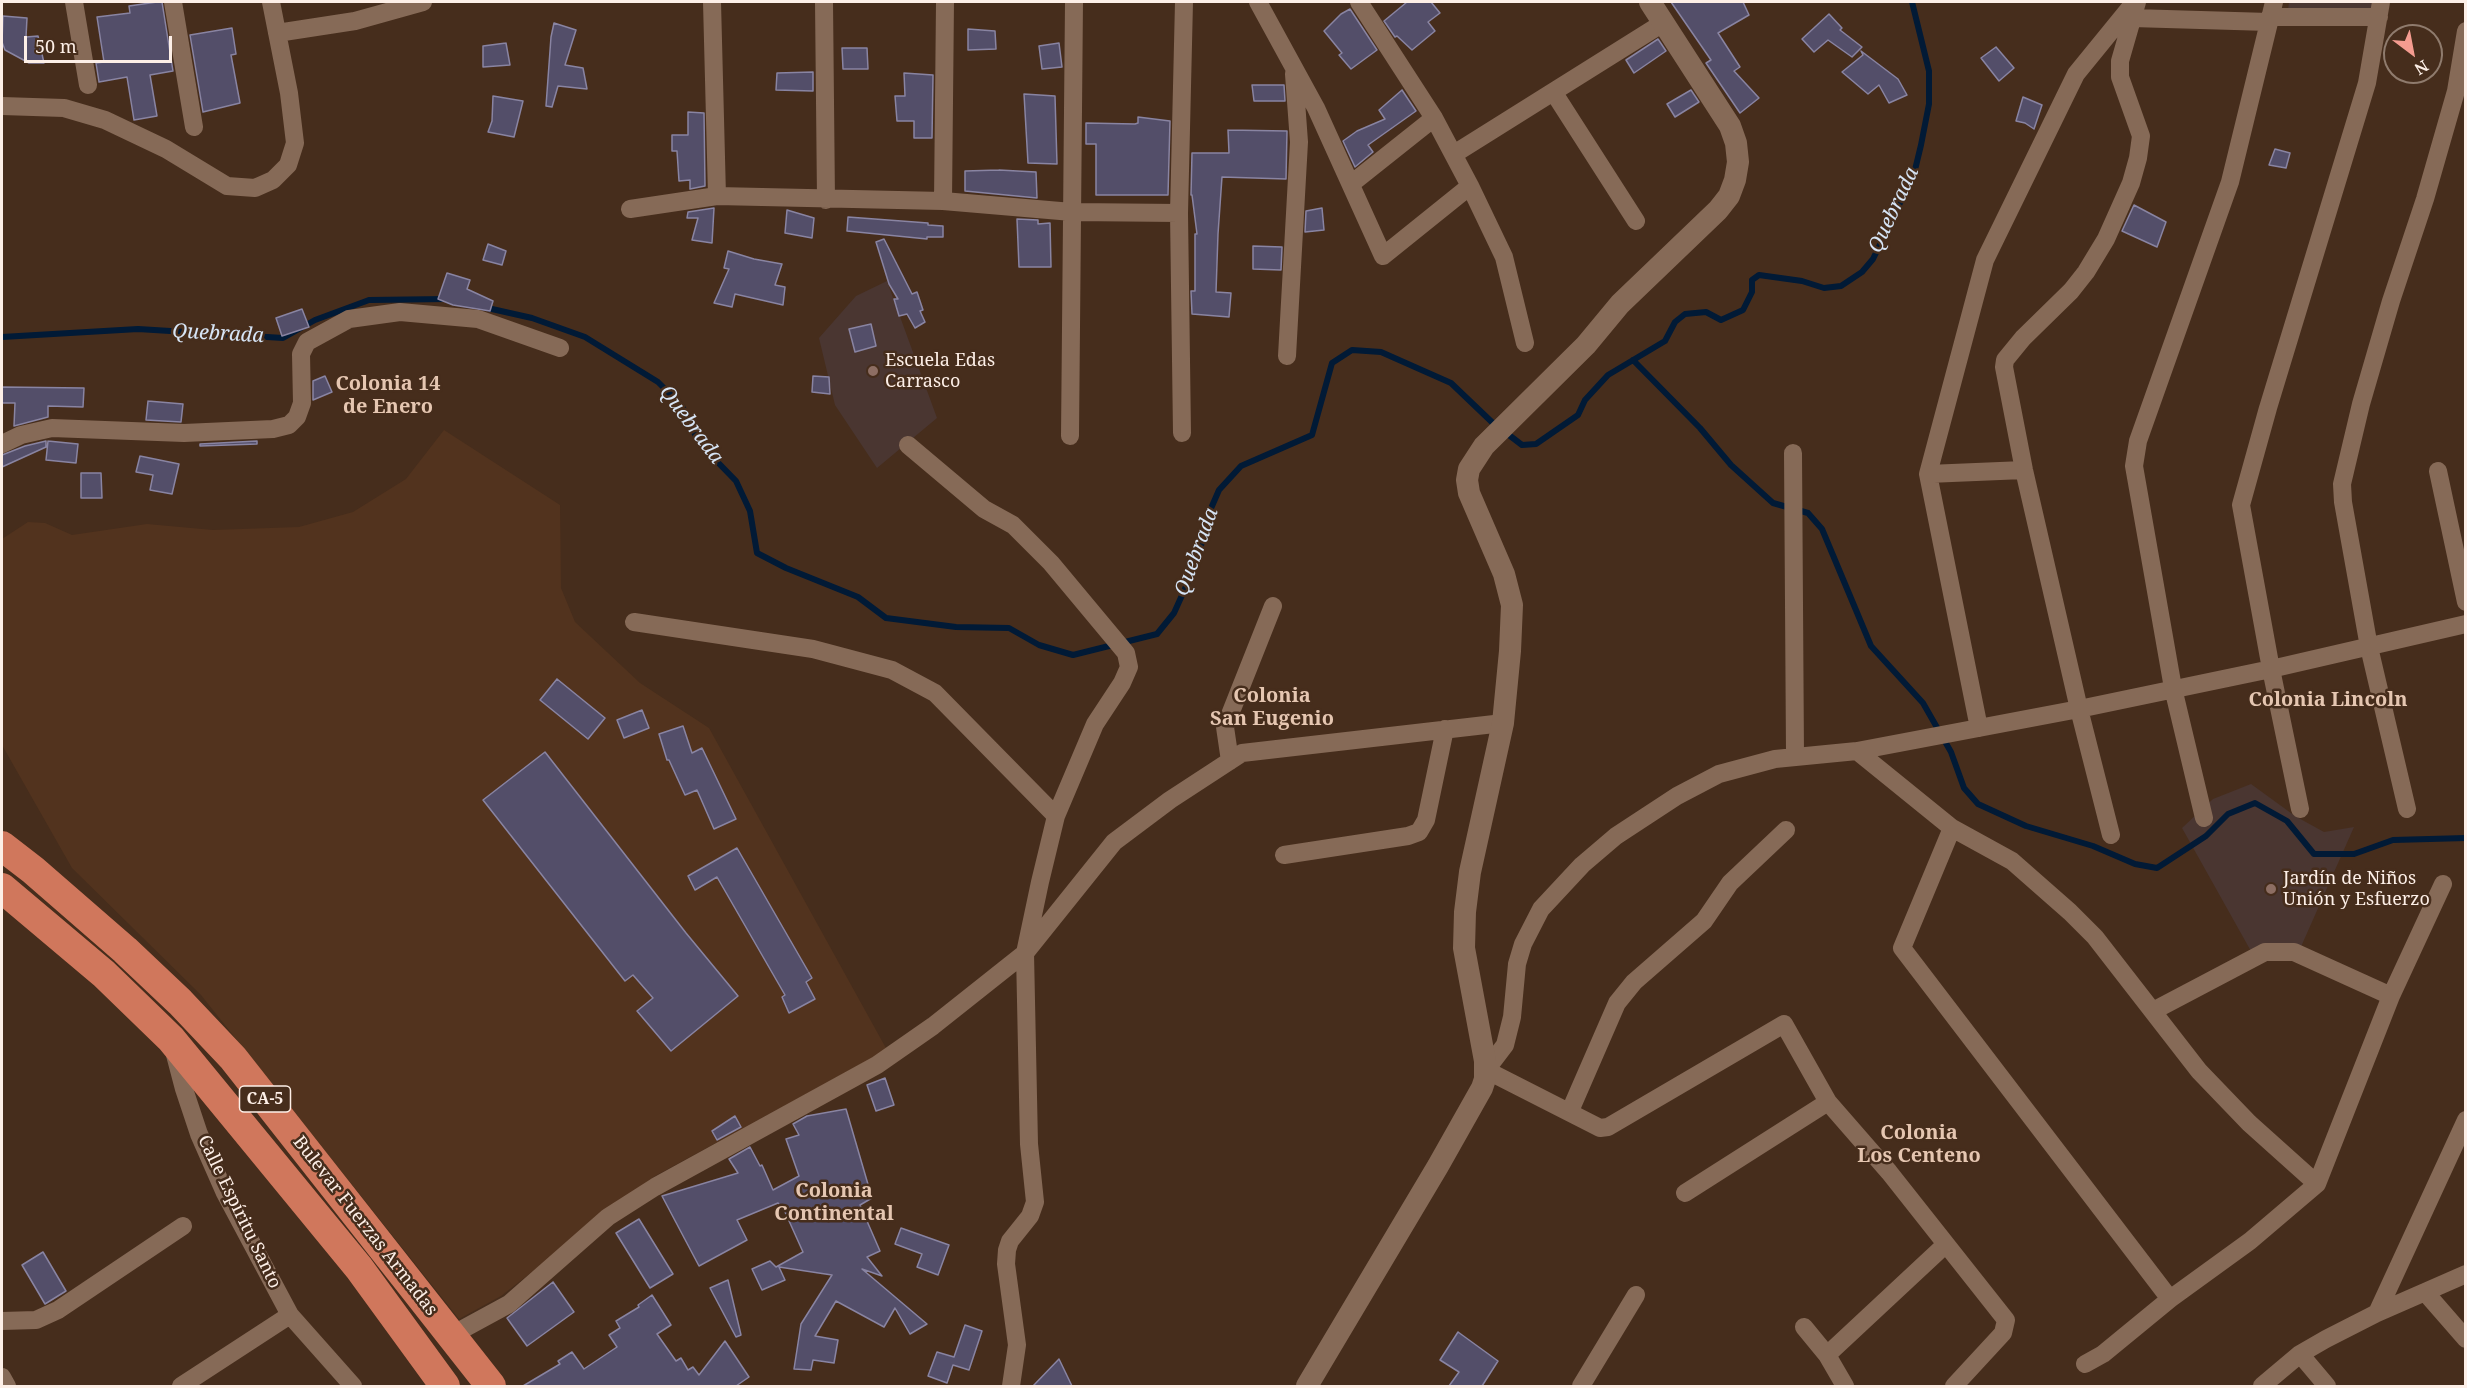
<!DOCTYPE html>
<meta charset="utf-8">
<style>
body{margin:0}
#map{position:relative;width:2467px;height:1388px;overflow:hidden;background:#462d1c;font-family:"Noto Serif",serif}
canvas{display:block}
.frame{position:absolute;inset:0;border:3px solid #fdefe7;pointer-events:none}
.north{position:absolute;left:2383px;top:24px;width:60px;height:60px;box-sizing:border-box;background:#462d1c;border:2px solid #8f7b6d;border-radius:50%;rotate:148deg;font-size:16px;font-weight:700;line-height:24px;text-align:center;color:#fdefe7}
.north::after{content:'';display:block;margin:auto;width:21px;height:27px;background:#f59c90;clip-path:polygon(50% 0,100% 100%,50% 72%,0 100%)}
.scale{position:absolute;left:24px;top:36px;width:148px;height:27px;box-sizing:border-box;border:3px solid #fdefe7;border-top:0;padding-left:8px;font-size:18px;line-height:21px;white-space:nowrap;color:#fdefe7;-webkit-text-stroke:4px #462d1c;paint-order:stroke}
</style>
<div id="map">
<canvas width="2467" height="1388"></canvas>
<div class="frame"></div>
<div class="north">N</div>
<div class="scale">50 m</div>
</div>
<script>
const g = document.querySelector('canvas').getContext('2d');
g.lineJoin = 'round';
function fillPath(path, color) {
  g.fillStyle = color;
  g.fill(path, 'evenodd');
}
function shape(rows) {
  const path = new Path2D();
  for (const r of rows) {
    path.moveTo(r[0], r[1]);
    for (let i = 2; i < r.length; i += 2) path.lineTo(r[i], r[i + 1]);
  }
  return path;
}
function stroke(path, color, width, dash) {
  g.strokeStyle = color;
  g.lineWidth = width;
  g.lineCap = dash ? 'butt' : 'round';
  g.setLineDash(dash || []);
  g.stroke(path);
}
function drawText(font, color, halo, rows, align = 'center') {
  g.font = font + ' "Noto Serif",serif';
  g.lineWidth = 5;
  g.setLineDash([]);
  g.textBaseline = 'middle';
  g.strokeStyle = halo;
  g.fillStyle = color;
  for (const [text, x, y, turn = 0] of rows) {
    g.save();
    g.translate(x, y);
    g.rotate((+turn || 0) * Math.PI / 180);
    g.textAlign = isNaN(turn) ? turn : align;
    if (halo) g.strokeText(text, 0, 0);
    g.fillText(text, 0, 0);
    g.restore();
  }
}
fillPath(shape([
 [444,430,560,505,561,588,575,622,640,683,709,728,887,1050,655,1176,501,1296,459,1319,201,995,72,868,2,745,2,539,28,522,45,523,72,535,147,524,213,530,299,527,353,512,406,479]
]), '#52331e');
fillPath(shape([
 [2289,2,2375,2,2373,12,2288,10],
 [887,281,937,418,877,468,835,405,819,338,856,296],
 [2251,784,2295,816,2324,832,2354,827,2300,949,2252,953,2182,828,2213,799]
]), '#4a3631');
stroke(shape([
 [483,307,532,318,585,337,658,382,682,406,699,443,736,481,750,511,757,553,786,568,858,597,886,618,956,627,1009,628,1039,645,1073,655,1157,634,1174,613,1197,562,1209,513,1219,490,1241,466,1312,435,1332,363,1352,350,1381,352,1451,383,1496,426],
 [2,337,138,329,283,338,315,320,369,300,447,299],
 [1633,360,1700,428,1731,465,1773,503,1808,513,1822,529,1871,646,1923,703,1951,752,1964,788,1978,804,2026,826,2093,846,2135,864,2157,868,2206,836,2228,814,2255,803,2287,821,2314,854,2354,854,2393,840,2466,838],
 [1505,432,1522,445,1536,444,1578,415,1585,400,1608,375,1665,341,1675,322,1685,314,1706,312,1721,320,1743,310,1752,292,1752,280,1759,275,1802,281,1824,288,1841,286,1862,272,1873,259,1914,174,1921,145,1929,104,1929,71,1912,2]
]), '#011a36', 6);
const building = shape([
 [157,2,162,2,173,71,150,75,157,116,134,120,127,77,99,82,96,63,104,62,97,17,130,13,129,6,157,2],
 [1407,2,1431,2,1440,13,1428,22,1435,31,1412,50,1397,36,1395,37,1384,21,1407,2],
 [1671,2,1743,2,1749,15,1718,33,1740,67,1734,71,1759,98,1740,113,1706,63,1711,60,1671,2],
 [1350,9,1377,50,1351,69,1339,55,1342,53,1324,31,1341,14,1350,9],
 [1829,14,1842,28,1840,30,1862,47,1852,57,1828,40,1814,52,1802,39,1829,14],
 [3,16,27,18,26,37,38,36,44,63,29,63,5,50,2,42,3,16],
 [554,23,576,30,565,65,583,68,587,89,558,86,552,107,546,106,551,37,554,23],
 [232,28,236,54,231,55,240,103,203,112,190,35,232,28],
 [968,29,995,31,996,49,968,50,968,29],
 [1658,39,1666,51,1634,73,1626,60,1658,39],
 [506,43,510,65,483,67,483,46,506,43],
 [1059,43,1062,67,1042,69,1039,46,1059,43],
 [1996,47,2014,68,1999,81,1981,58,1996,47],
 [842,48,867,48,868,69,843,69,842,48],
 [1861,51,1898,79,1907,95,1889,103,1879,85,1868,94,1842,72,1863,55,1861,51],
 [813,72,813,91,776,90,777,73,813,72],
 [904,73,933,75,932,138,914,138,914,121,897,121,895,96,905,96,904,73],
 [1252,85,1284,85,1285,101,1254,101,1252,85],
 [1402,90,1416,111,1368,145,1373,152,1355,167,1343,141,1357,131,1385,119,1379,110,1402,90],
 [1691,90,1699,102,1675,117,1667,104,1691,90],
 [1024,94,1055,96,1057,164,1028,163,1024,94],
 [493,96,523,101,514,137,488,132,492,121,493,96],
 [2023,97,2042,105,2034,129,2025,123,2016,121,2023,97],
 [688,112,704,113,705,186,690,189,690,180,679,181,677,151,672,151,672,135,688,135,688,112],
 [1138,117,1170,121,1168,195,1096,195,1096,144,1086,144,1086,123,1135,124,1138,123,1138,117],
 [1228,130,1287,131,1286,179,1222,177,1218,234,1216,292,1231,293,1229,317,1192,314,1191,291,1195,291,1195,234,1197,234,1192,195,1191,195,1192,153,1229,153,1228,130],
 [2275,149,2290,153,2286,168,2269,165,2275,149],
 [999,170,1036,172,1037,198,965,191,965,171,999,170],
 [2134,205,2166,222,2157,247,2122,231,2134,205],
 [714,208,712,243,692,240,698,218,687,218,688,212,714,208],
 [1322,208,1324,230,1305,232,1306,211,1322,208],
 [787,210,814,218,812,238,785,233,787,210],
 [848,217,928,223,928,225,943,226,943,237,927,237,927,239,847,231,848,217],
 [1017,219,1038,220,1038,224,1050,223,1051,267,1019,267,1017,219],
 [884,239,912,294,917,292,923,310,920,311,925,322,915,328,907,314,899,316,894,299,898,299,889,284,876,242,884,239],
 [488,244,506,251,502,265,483,260,488,244],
 [1253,246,1282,247,1281,270,1253,269,1253,246],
 [728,251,754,259,782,264,775,285,785,287,783,305,735,294,732,307,714,303,729,269,724,268,728,251],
 [447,273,470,280,467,289,493,301,490,311,453,305,438,299,447,273],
 [302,309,309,327,282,336,276,318,302,309],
 [871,324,876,346,855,352,849,329,871,324],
 [325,376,332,392,313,400,313,381,325,376],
 [813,376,829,377,830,394,812,392,813,376],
 [2,387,84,388,83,407,48,406,48,417,14,426,15,403,2,403,2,387],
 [148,401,183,404,181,422,146,420,148,401],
 [46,441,46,447,2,467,2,455,25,446,46,441],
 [48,441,78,444,76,463,46,460,48,441],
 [257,441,257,444,200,446,200,444,257,441],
 [140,456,179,464,172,494,150,490,153,475,136,472,140,456],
 [81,473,101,473,102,498,81,498,81,473],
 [557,679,605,718,588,739,540,700,557,679],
 [642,710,649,728,624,738,617,720,642,710],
 [683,726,692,753,702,748,736,819,714,829,697,790,685,795,669,760,667,760,659,734,683,726],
 [545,752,686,933,738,996,671,1051,637,1011,653,998,633,975,625,981,483,800,545,752],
 [737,848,812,978,806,982,815,999,789,1013,782,997,785,995,717,877,695,890,688,876,737,848],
 [885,1078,894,1105,876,1111,867,1085,885,1078],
 [846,1109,872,1198,860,1205,880,1251,867,1257,882,1276,862,1269,927,1324,910,1334,895,1308,884,1327,836,1301,815,1336,838,1340,834,1363,813,1360,811,1370,794,1369,801,1324,832,1275,779,1267,785,1280,762,1290,752,1269,770,1261,776,1267,803,1252,785,1212,778,1203,737,1220,747,1240,699,1266,662,1196,738,1173,729,1159,750,1147,760,1166,762,1165,773,1190,799,1176,786,1139,799,1135,793,1124,807,1116,846,1109],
 [735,1116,741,1127,717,1140,712,1131,735,1116],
 [639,1219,673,1274,650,1288,616,1233,639,1219],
 [901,1228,949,1245,938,1275,917,1267,922,1254,895,1244,901,1228],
 [43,1252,66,1291,45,1304,22,1265,43,1252],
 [728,1280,741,1335,736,1337,710,1288,728,1280],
 [553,1282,574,1312,527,1346,507,1318,553,1282],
 [652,1295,671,1325,657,1334,676,1361,681,1358,688,1370,693,1367,699,1375,725,1341,749,1377,736,1386,523,1386,560,1364,558,1361,572,1352,584,1369,617,1347,609,1335,620,1328,616,1321,639,1307,638,1305,652,1295],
 [965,1325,982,1331,969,1370,953,1365,947,1383,928,1376,937,1352,954,1357,965,1325],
 [1458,1332,1498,1361,1482,1386,1449,1386,1459,1372,1440,1360,1458,1332],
 [1059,1359,1072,1386,1033,1386,1059,1359]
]);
fillPath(building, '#534e69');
stroke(building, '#8984a2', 1.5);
stroke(shape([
 [74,2,88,85],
 [173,2,194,127],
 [712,2,717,196],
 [824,2,826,200],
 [1258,2,1316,108,1383,256,1470,186],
 [1359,2,1434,118,1470,186,1504,257,1525,343],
 [2271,17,2379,17],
 [2132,18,2269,22],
 [277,33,355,21,423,2],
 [1554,93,1636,221],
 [2,106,64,108,105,120,166,149,227,186,255,188,273,180,288,165,295,143,289,93,271,2],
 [1454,154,1663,23],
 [1351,184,1434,118],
 [943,201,945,2],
 [630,209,717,196,943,201,1072,212,1179,213],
 [1287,356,1299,142,1294,74],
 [1182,433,1179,213,1184,2],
 [1070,436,1074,2],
 [2,444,21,435,52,428,184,433,273,429,289,425,297,417,302,403,301,354,307,342,349,319,400,312,478,319,560,348],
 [908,445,984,509,1013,525,1051,563,1126,653,1129,667,1122,683,1095,724,1056,816,1040,882,1025,953,1029,1144,1035,1202,1030,1216,1010,1241,1007,1250,1006,1264,1017,1345,1011,1386],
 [1793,453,1795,755],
 [2438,471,2466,602],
 [1928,474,2024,470],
 [634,622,813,649,892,670,935,693,1056,816],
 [1979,728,1928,474,1985,260,2076,74,2133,4],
 [1857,751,1952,828,2012,861,2070,912,2095,937,2199,1071,2249,1123,2317,1184],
 [1230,761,1225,727,1273,606],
 [2300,809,2271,669,2241,505,2268,408,2367,83,2381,2],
 [2407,809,2369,647,2343,502,2342,484,2361,404,2391,301,2425,199,2456,91,2466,31],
 [2204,818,2173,688,2134,466,2138,441,2230,182,2274,2],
 [1952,828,1902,948,2170,1299],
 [2111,835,2079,709,2024,470,2004,367,2005,360,2023,338,2071,291,2086,272,2106,239,2131,183,2138,158,2141,136,2120,77,2120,61,2137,2],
 [1284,855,1408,836,1419,832,1426,820,1445,729],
 [2153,1011,2265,952,2294,952,2391,996],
 [174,1051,184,1089,199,1134,225,1193,290,1315,353,1386],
 [1570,1111,1617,1003,1634,982,1704,921,1730,883,1786,830],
 [1685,1193,1828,1102],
 [2425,1292,2466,1339],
 [2377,1313,2466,1120],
 [2,1321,36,1320,58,1310,183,1226],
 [1804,1327,1827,1355,1845,1386],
 [452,1335,509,1304,608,1217,655,1187,877,1065,933,1026,1025,953,1114,842,1170,800,1242,753,1503,723],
 [2300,1354,2327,1386],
 [1827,1355,1945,1245],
 [2085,1364,2103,1354,2170,1299,2250,1241,2317,1184,2391,996,2443,884],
 [2,1377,7,1386],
 [181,1386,290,1315],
 [1581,1386,1636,1295],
 [1954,1386,2003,1333,2006,1320,1889,1172,1828,1102,1784,1024,1608,1127,1600,1128,1486,1070,1505,1045,1512,1017,1517,964,1523,944,1541,909,1582,865,1616,836,1677,796,1719,774,1775,759,1857,751,2079,709,2271,669,2466,624],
 [2262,1386,2300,1354,2326,1339,2377,1313,2466,1274]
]), '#866a57', 18);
stroke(shape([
 [1307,1386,1438,1166,1482,1088,1485,1079,1485,1061,1464,948,1465,912,1470,872,1503,723,1510,651,1512,605,1504,574,1469,493,1467,480,1469,469,1484,446,1586,345,1620,304,1718,210,1729,196,1735,180,1738,162,1736,143,1730,126,1650,2]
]), '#866a57', 22);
stroke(shape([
 [2,846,33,870,125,950,180,1002,233,1058,491,1386],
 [2,888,104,974,171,1039,359,1268,445,1386]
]), '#d0775c', 30);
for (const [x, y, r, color] of [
 [873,371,6,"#8d6e63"],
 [2271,889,6,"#8d6e63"]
]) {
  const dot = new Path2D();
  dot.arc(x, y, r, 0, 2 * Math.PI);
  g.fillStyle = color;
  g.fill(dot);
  stroke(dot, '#462d1c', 2);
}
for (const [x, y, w] of [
 [265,1099,51]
]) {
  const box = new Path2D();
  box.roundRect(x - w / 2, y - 13, w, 26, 4.5);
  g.fillStyle = '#462d1c';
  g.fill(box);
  stroke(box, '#fdefe7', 1.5);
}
drawText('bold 16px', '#fdefe7', null, [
 ["CA-5",265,1099]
]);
drawText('18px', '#fdefe7', '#462d1c', [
 ["Escuela Edas",885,361],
 ["Carrasco",885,382],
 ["Jardín de Niños",2283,879],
 ["Unión y Esfuerzo",2283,900]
], 'left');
drawText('18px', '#fdefe7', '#462d1c', [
 ["Calle Espíritu Santo",239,1212,64],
 ["Bulevar Fuerzas Armadas",365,1226,52]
]);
drawText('italic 20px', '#d7e5f6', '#462d1c', [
 ["Quebrada",1894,210,-65],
 ["Quebrada",218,334,3],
 ["Quebrada",691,425,53],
 ["Quebrada",1197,552,-70]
]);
drawText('bold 20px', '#e5c6b1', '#462d1c', [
 ["Colonia 14",388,384],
 ["de Enero",388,407],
 ["Colonia",1272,696],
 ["San Eugenio",1272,719],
 ["Colonia Lincoln",2328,700],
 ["Colonia",1919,1133],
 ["Los Centeno",1919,1156],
 ["Colonia",834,1191],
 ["Continental",834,1214]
]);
</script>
